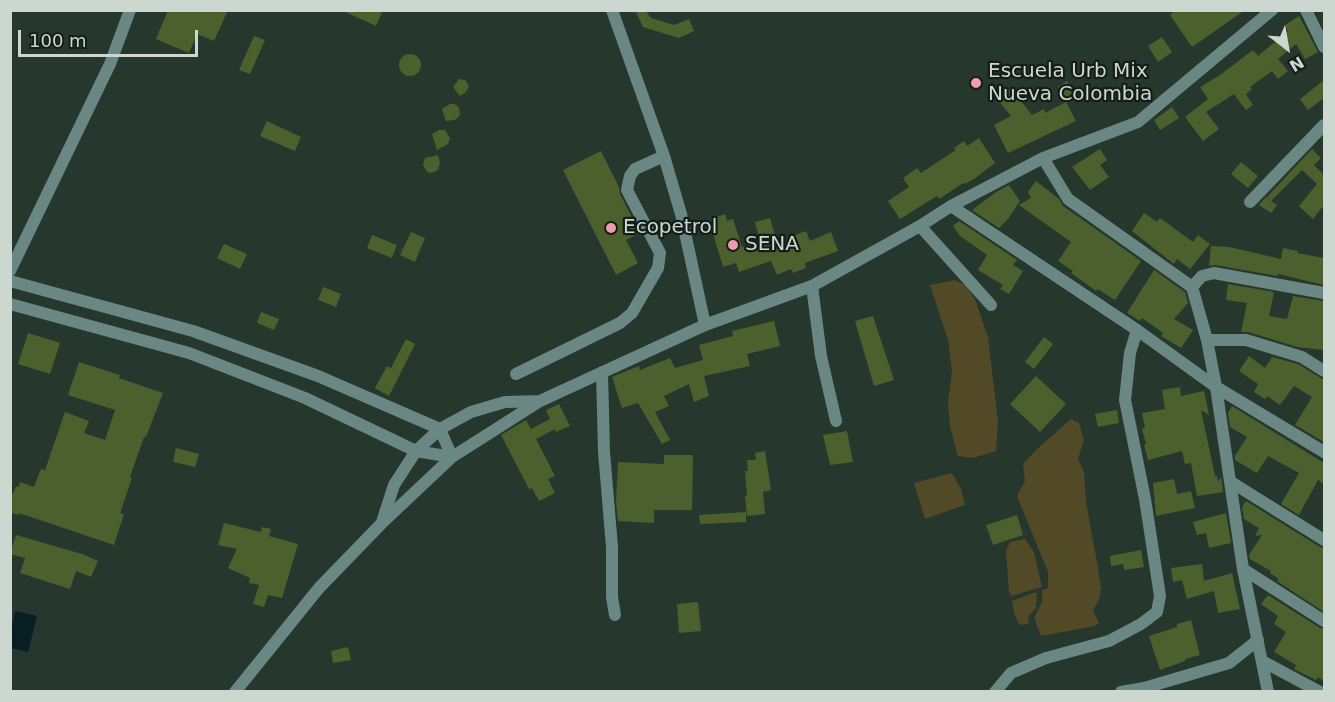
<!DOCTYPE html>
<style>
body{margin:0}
#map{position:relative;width:1335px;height:702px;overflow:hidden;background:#26382d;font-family:"DejaVu Sans",sans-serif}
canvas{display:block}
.frame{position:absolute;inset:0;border:12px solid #ccd7cf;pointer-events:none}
.north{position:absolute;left:1257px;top:18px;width:60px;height:60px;-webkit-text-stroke:4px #151d18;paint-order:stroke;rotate:149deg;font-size:16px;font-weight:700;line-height:24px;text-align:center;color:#ccd7cf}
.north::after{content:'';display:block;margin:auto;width:21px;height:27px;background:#ccd7cf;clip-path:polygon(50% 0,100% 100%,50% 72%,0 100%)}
.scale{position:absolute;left:18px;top:30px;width:180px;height:27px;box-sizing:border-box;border:3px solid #ccd7cf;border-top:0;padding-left:8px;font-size:18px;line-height:21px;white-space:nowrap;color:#ccd7cf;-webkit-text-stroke:4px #151d18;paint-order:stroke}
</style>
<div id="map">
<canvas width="1335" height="702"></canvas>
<div class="frame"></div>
<div class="north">N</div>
<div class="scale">100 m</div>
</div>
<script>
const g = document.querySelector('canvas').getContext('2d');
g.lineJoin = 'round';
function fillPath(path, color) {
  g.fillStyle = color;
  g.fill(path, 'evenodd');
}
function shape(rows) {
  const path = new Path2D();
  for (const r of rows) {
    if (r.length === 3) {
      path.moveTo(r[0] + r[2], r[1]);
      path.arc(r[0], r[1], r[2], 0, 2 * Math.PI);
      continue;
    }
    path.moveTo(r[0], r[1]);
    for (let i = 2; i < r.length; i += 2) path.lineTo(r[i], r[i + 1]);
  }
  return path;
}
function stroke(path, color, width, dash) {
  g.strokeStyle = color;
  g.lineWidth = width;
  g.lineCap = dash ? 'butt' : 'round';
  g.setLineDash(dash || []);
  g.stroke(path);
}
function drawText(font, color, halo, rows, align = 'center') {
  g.font = font + ' "DejaVu Sans",sans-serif';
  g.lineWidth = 4.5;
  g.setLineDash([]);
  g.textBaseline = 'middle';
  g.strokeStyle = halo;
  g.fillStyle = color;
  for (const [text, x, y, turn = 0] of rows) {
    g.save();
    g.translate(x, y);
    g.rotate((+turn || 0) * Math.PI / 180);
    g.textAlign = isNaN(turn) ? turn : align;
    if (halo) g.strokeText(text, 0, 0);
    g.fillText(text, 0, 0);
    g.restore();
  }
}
fillPath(shape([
 [955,280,967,286,976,302,988,337,998,421,996,451,973,458,958,456,950,427,948,403,952,371,948,340,930,285],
 [1071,419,1079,423,1084,440,1078,459,1084,472,1086,502,1097,562,1101,589,1099,600,1093,610,1099,623,1095,626,1041,636,1034,618,1042,602,1042,590,1048,588,1048,572,1017,496,1025,481,1023,464,1036,450],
 [952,473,961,489,965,505,925,519,914,483],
 [1025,539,1034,552,1042,587,1011,596,1009,591,1006,552,1010,542],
 [1033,593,1037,593,1036,608,1028,617,1029,623,1021,625,1018,623,1014,612,1012,601]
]), '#524926');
fillPath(shape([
 [15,611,37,616,28,652,11,648,11,631]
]), '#071e24');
fillPath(shape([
 [168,10,228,10,214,41,197,34,189,53,156,39],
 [341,10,383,10,376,26],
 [635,10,645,10,651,18,674,25,689,19,694,31,679,38,643,27],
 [1176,10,1245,10,1192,47,1170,15],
 [1299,16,1318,52,1305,59,1296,44,1278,59,1288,71,1278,79,1272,71,1250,87,1252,89,1246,94,1253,105,1246,110,1234,94,1206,112,1219,129,1203,141,1185,117,1208,99,1200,87,1220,75,1253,50,1258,56,1288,31,1285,25],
 [254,36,265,40,250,74,239,70],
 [1162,37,1172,52,1158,62,1148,46],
 [410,65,11],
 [459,79,465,80,469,86,466,92,460,96,453,87],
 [1324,80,1324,98,1308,110,1300,99],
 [1067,81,1077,97,1067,103,1058,87],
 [1011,88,1032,115,1044,109,1045,113,1066,102,1076,121,1008,153,994,125,1011,116,997,99],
 [450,104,455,104,459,108,460,115,455,120,446,121,442,109],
 [1172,107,1179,118,1160,130,1154,120],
 [267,121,301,137,295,151,260,136],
 [439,130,445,130,450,138,448,144,437,150,432,134],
 [979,138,995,163,974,179,964,184,963,183,939,199,937,196,900,219,888,201,909,187,903,178,917,168,921,173,956,150,954,148,964,141,967,146],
 [1100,149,1107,160,1100,165,1109,177,1090,190,1072,167],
 [1312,149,1321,158,1314,165,1324,175,1324,205,1313,219,1299,206,1317,184,1302,170,1271,201,1277,205,1271,213,1259,205,1266,197,1270,200,1267,197],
 [601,151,619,187,620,194,640,233,626,240,638,263,616,275,563,170],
 [438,155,440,163,438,170,431,173,427,172,423,165,425,158],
 [1241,162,1258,176,1248,188,1231,174],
 [1036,181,1059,199,1063,206,1141,261,1115,300,1098,289,1096,291,1071,273,1073,271,1058,261,1071,242,1019,205,1031,198,1028,192],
 [1009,185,1020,201,1008,219,999,228,972,210,996,192],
 [1144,213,1157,222,1160,218,1193,242,1198,235,1210,244,1190,269,1177,259,1174,264,1132,231],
 [725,214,727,221,733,219,742,247,760,241,755,222,770,218,779,250,798,243,795,235,806,231,810,241,831,232,838,251,805,263,806,268,793,273,791,269,777,275,771,261,739,272,736,263,723,267,711,227,717,225,714,218],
 [959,221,1017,260,1013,265,1023,271,1009,294,1000,289,1003,285,978,270,987,255,960,236,953,226],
 [411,232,425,238,415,262,400,255],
 [372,235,397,245,392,258,367,248],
 [224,244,247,254,240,269,217,258],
 [1211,246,1229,247,1281,259,1283,248,1298,251,1297,253,1324,258,1324,285,1278,274,1277,276,1215,265,1209,266],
 [1154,270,1185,292,1188,303,1174,319,1193,330,1181,348,1161,336,1163,333,1142,318,1140,321,1127,313],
 [1228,284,1274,292,1269,316,1287,319,1293,296,1324,301,1324,350,1297,347,1248,332,1241,332,1247,303,1226,300],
 [323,287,341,294,336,307,318,300],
 [261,312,279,319,274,330,257,323],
 [873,316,894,380,874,386,855,321],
 [774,321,780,346,747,354,750,366,704,376,709,396,694,402,689,384,664,396,669,406,655,412,670,440,662,444,638,403,622,408,612,377,639,366,640,370,670,358,675,368,703,360,699,345,733,336,732,331],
 [28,333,60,343,50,374,18,364],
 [1044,337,1053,344,1034,369,1025,362],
 [406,339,415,344,389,396,375,388,387,366,391,368],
 [1249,356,1265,368,1272,357,1298,364,1324,380,1324,442,1295,425,1312,397,1294,386,1280,405,1267,396,1265,399,1254,392,1258,384,1239,371],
 [79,362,120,375,119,378,163,393,146,437,144,437,130,477,132,478,120,513,124,514,114,545,19,513,19,515,10,512,10,493,13,494,16,486,19,487,20,482,34,487,41,469,45,470,65,412,89,421,84,433,105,440,115,410,68,395],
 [1036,376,1066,404,1040,432,1010,404],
 [1180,387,1181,396,1204,391,1209,415,1201,410,1215,476,1217,476,1218,482,1221,477,1223,492,1197,496,1191,463,1185,464,1182,451,1148,460,1144,445,1146,444,1142,429,1145,428,1142,413,1165,409,1162,390],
 [559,404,570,426,556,432,555,429,536,439,555,476,548,479,555,493,539,501,532,488,529,489,501,435,526,420,531,429,550,419,546,410],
 [1232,406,1324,463,1324,484,1318,480,1299,515,1281,504,1299,473,1268,456,1257,473,1235,460,1235,456,1247,437,1230,427,1228,413],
 [1117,410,1119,423,1098,427,1095,414],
 [847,431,853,462,830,465,823,435],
 [176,448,199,454,195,467,173,462],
 [765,451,771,490,763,492,765,514,747,516,745,496,747,496,745,471,748,471,747,460,756,460,755,453],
 [664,455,693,455,692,510,654,510,654,523,618,521,616,501,618,462,664,464],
 [1174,479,1177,494,1191,491,1195,508,1156,516,1153,483],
 [1246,501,1320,547,1324,548,1324,612,1277,581,1279,579,1270,573,1271,571,1250,559,1249,555,1262,535,1255,536,1259,528,1244,519,1242,507],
 [746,512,746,522,700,524,699,515],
 [1226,513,1231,543,1209,548,1206,533,1197,535,1193,522],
 [1017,515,1023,535,993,545,986,525],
 [224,523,261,532,262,527,271,529,269,536,298,544,282,598,268,595,264,607,253,604,259,585,249,583,250,578,228,568,237,549,218,545],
 [16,535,82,554,98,561,91,577,76,571,70,589,20,573,25,558,10,554],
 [1141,550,1144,567,1124,570,1123,564,1111,566,1110,556],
 [1202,564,1204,581,1232,573,1240,609,1218,613,1214,591,1187,599,1182,580,1173,582,1171,568],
 [1268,595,1320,628,1324,629,1324,681,1318,677,1316,680,1294,669,1296,665,1274,652,1286,632,1274,624,1278,616,1261,604],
 [698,602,701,631,679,633,677,604],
 [1191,620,1200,655,1185,659,1185,661,1160,670,1149,636,1177,627,1177,624],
 [348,647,351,660,333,663,331,651]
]), '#4c602d');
stroke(shape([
 [612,10,664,156,681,214,705,325],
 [1306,10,1324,47],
 [1043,158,1068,199,1192,287,1207,340,1216,387,1243,569,1268,692],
 [1250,202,1324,125],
 [951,206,1137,330,1216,387,1324,452],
 [920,226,991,305],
 [10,271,110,64,130,10],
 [10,281,193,331,318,376,440,429,452,457],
 [812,286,821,356,836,421],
 [1192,287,1202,276,1214,273,1324,293],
 [10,304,189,353,305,398,416,451,452,457],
 [1207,340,1246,340,1302,357,1324,371],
 [602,372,604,452,612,547,612,597,615,615],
 [516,374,620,323,632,313,658,268,660,253,627,190,630,176,635,169,664,156],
 [1231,482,1324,540],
 [382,522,394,485,416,451,440,429,471,412,505,402,539,401],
 [1243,569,1324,621],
 [1262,661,1320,692],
 [235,692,319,588,381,524,452,457,540,401,705,325,812,286,920,226,951,206,1043,158,1138,122,1272,10],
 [995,692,1011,673,1046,658,1109,641,1141,624,1157,612,1160,596,1145,499,1125,400,1130,353,1137,330],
 [1121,692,1144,688,1229,663,1258,640]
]), '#698884', 12);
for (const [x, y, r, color] of [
 [976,83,6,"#f29aae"],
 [611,228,6,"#f29aae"],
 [733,245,6,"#f29aae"]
]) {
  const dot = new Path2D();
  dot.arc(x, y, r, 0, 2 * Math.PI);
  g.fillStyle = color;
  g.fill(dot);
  stroke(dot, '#151d18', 2);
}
drawText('20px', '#ccd7cf', '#151d18', [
 ["Escuela Urb Mix",988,72],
 ["Nueva Colombia",988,95],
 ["Ecopetrol",623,228],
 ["SENA",745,245]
], 'left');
</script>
